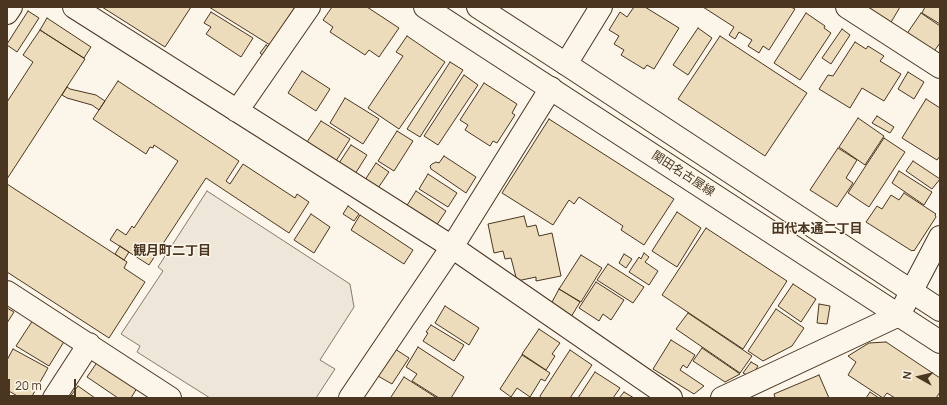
<!DOCTYPE html>
<meta charset="utf-8">
<style>
body{margin:0}
#map{position:relative;width:947px;height:405px;overflow:hidden;background:#fbf6e9;font-family:Manrope,sans-serif}
canvas{display:block}
.frame{position:absolute;inset:0;border:8px solid #4a3520;pointer-events:none}
.north{position:absolute;left:899px;top:357px;width:40px;height:40px;-webkit-text-stroke:3px #fbf6e9;paint-order:stroke;rotate:278deg;font-size:11px;font-weight:700;line-height:16px;text-align:center;color:#4a3520}
.north::after{content:'';display:block;margin:auto;width:14px;height:18px;background:#4a3520;clip-path:polygon(50% 0,100% 100%,50% 72%,0 100%)}
.scale{position:absolute;left:8px;top:379px;width:68px;height:18px;box-sizing:border-box;border:2px solid #4a3520;border-top:0;padding-left:5px;font-size:12px;line-height:14px;white-space:nowrap;color:#4a3520;-webkit-text-stroke:3px #fbf6e9;paint-order:stroke}
</style>
<div id="map">
<canvas width="947" height="405"></canvas>
<div class="frame"></div>
<div class="north">N</div>
<div class="scale">20 m</div>
</div>
<script>
const g = document.querySelector('canvas').getContext('2d');
g.lineJoin = 'round';
function fillPath(path, color) {
  g.fillStyle = color;
  g.fill(path, 'evenodd');
}
function shape(rows) {
  const path = new Path2D();
  for (const r of rows) {
    path.moveTo(r[0], r[1]);
    for (let i = 2; i < r.length; i += 2) path.lineTo(r[i], r[i + 1]);
  }
  return path;
}
function stroke(path, color, width, dash) {
  g.strokeStyle = color;
  g.lineWidth = width;
  g.lineCap = dash ? 'butt' : 'round';
  g.setLineDash(dash || []);
  g.stroke(path);
}
function drawText(font, color, halo, rows, align = 'center') {
  g.font = font + ' Manrope,"Noto Sans JP",sans-serif';
  g.lineWidth = 3;
  g.setLineDash([]);
  g.textBaseline = 'middle';
  g.strokeStyle = halo;
  g.fillStyle = color;
  for (const [text, x, y, turn = 0] of rows) {
    g.save();
    g.translate(x, y);
    g.rotate((+turn || 0) * Math.PI / 180);
    g.textAlign = isNaN(turn) ? turn : align;
    if (halo) g.strokeText(text, 0, 0);
    g.fillText(text, 0, 0);
    g.restore();
  }
}
const green = shape([
 [207,191,350,284,354,307,320,360,335,369,316,398,210,398,137,352,140,346,121,334,163,271,158,267,207,191]
]);
fillPath(green, '#ede6d9');
stroke(green, '#887966', 1);
const building = shape([
 [102,7,191,7,165,47,102,7],
 [209,7,295,7,270,45,209,7],
 [332,7,367,7,399,28,379,57,369,50,365,55,330,32,333,27,323,20,332,7],
 [634,7,645,7,679,28,654,69,647,65,644,69,621,55,624,50,614,44,619,36,609,30,620,12,627,17,634,7],
 [703,7,791,7,795,9,769,50,763,46,759,53,748,46,752,40,739,32,735,39,729,35,734,27,703,7],
 [862,7,900,7,890,24,862,7],
 [925,7,940,7,940,24,922,13,925,7],
 [28,11,39,18,17,52,7,45,7,44,28,11],
 [211,12,253,38,241,57,206,34,211,27,204,23,211,12],
 [806,13,825,26,824,28,831,33,800,80,774,63,806,13],
 [921,13,940,26,940,43,932,54,906,35,921,13],
 [47,18,91,47,84,58,40,30,47,18],
 [698,28,712,38,688,75,673,65,698,28],
 [842,29,850,35,831,64,822,58,842,29],
 [40,30,85,59,7,179,7,102,33,62,23,55,40,30],
 [407,36,445,62,399,129,368,108,403,56,396,52,407,36],
 [720,36,807,93,765,156,678,99,720,36],
 [855,42,866,49,868,46,884,56,880,61,901,74,884,101,862,88,850,108,819,89,828,75,833,76,855,42],
 [266,45,270,48,264,56,260,53,266,45],
 [450,62,463,70,420,137,407,129,450,62],
 [302,71,330,89,316,111,288,93,302,71],
 [908,72,924,82,914,99,898,89,908,72],
 [464,75,478,85,438,145,424,136,464,75],
 [118,81,239,161,226,181,230,184,243,164,295,198,297,194,309,202,289,233,206,178,149,265,110,240,117,229,126,235,132,226,134,228,178,161,154,145,153,148,150,147,146,154,93,119,118,81],
 [484,83,517,104,512,113,515,115,497,143,493,141,490,146,465,130,468,125,460,120,484,83],
 [67,87,70,89,96,95,105,101,99,110,92,105,67,98,62,95,67,87],
 [345,98,379,119,363,144,330,123,345,98],
 [926,99,940,108,940,156,937,160,902,138,926,99],
 [877,116,894,127,890,133,872,123,877,116],
 [858,118,884,136,865,165,839,147,858,118],
 [549,119,674,199,644,245,621,230,623,226,579,197,574,204,569,200,553,225,502,193,549,119],
 [321,121,350,139,334,164,305,145,321,121],
 [397,131,413,141,394,171,378,161,397,131],
 [884,138,905,152,869,207,848,193,884,138],
 [351,145,367,155,355,174,339,163,351,145],
 [838,148,857,160,846,178,853,183,837,207,810,190,838,148],
 [444,156,476,177,466,193,431,169,430,166,432,164,436,162,439,163,444,156],
 [913,161,940,179,932,189,906,171,913,161],
 [376,163,389,172,376,191,363,183,376,163],
 [899,171,932,192,924,205,892,183,899,171],
 [428,174,457,193,448,207,419,189,428,174],
 [7,184,127,262,124,268,145,282,109,338,7,272,7,184],
 [416,191,446,211,436,226,406,207,416,191],
 [904,193,936,214,935,215,936,217,914,251,913,250,912,251,866,222,877,206,882,209,891,195,899,200,904,193],
 [348,206,359,214,354,221,343,214,348,206],
 [677,212,701,228,677,267,652,251,677,212],
 [311,214,330,227,314,253,294,240,311,214],
 [360,215,413,250,404,264,351,230,360,215],
 [524,216,527,227,536,225,539,236,552,233,561,276,536,281,536,277,517,281,511,258,505,259,503,251,494,253,488,224,524,216],
 [706,228,787,281,743,349,662,295,706,228],
 [120,246,129,252,124,260,115,254,120,246],
 [644,253,649,257,645,262,658,271,649,285,629,272,639,257,641,259,644,253],
 [624,254,632,259,626,268,619,263,624,254],
 [581,255,602,268,581,302,559,289,581,255],
 [608,264,644,287,633,303,597,280,608,264],
 [596,282,624,300,611,320,603,314,599,321,579,308,596,282],
 [793,284,816,299,801,322,778,306,793,284],
 [559,289,580,302,571,317,551,304,559,289],
 [819,304,830,306,827,324,817,323,819,304],
 [445,306,479,328,469,345,435,323,445,306],
 [7,308,14,312,7,323,7,308],
 [776,309,804,328,792,346,763,361,748,351,776,309],
 [688,313,752,356,740,373,676,329,688,313],
 [33,320,65,340,49,366,16,346,33,320],
 [431,325,464,345,454,361,423,341,428,333,426,332,431,325],
 [539,329,560,343,552,354,555,356,546,370,522,354,539,329],
 [671,340,695,355,687,368,683,365,680,370,704,386,694,394,653,369,671,340],
 [886,342,940,378,940,392,936,398,895,398,887,393,883,398,848,375,856,362,848,356,869,343,886,342],
 [418,347,464,377,451,398,439,398,412,381,417,374,406,367,418,347],
 [702,348,740,374,725,382,693,361,702,348],
 [13,349,48,368,31,398,21,398,7,390,7,360,13,349],
 [395,349,409,358,392,384,378,376,395,349],
 [570,350,592,365,570,398,541,398,540,396,570,350],
 [522,355,550,373,545,381,541,379,530,397,517,388,511,397,500,389,522,355],
 [98,361,137,388,131,398,118,398,87,377,98,361],
 [751,362,758,366,751,377,743,373,751,362],
 [595,372,620,388,613,398,578,398,595,372],
 [819,375,829,398,775,398,774,394,819,375],
 [404,377,437,398,392,398,391,397,404,377],
 [78,386,95,398,69,398,78,386],
 [624,392,634,398,619,398,624,392],
 [870,392,879,398,866,398,870,392]
]);
fillPath(building, '#ecdcbc');
stroke(building, '#4a3520', 1);
const minor = shape([
 [74,7,452,247,671,398],
 [847,7,940,67],
 [7,13,11,7],
 [566,64,601,7],
 [237,111,309,7],
 [7,292,170,398],
 [54,398,89,344],
 [350,398,452,247,551,88],
 [722,398,899,315,940,237]
]);
const major = shape([
 [425,7,940,342],
 [478,7,566,64,940,310]
]);
stroke(minor, '#4a3520', 24);
stroke(major, '#4a3520', 24);
stroke(minor, '#fbf6e9', 22);
stroke(major, '#fbf6e9', 22);
drawText('12px', '#4a3520', '#fbf6e9', [
 ["関田名古屋線",683,174,33]
]);
drawText('bold 13px', '#4a3520', '#fbf6e9', [
 ["田代本通二丁目",817,229],
 ["観月町二丁目",172,251]
]);
</script>
